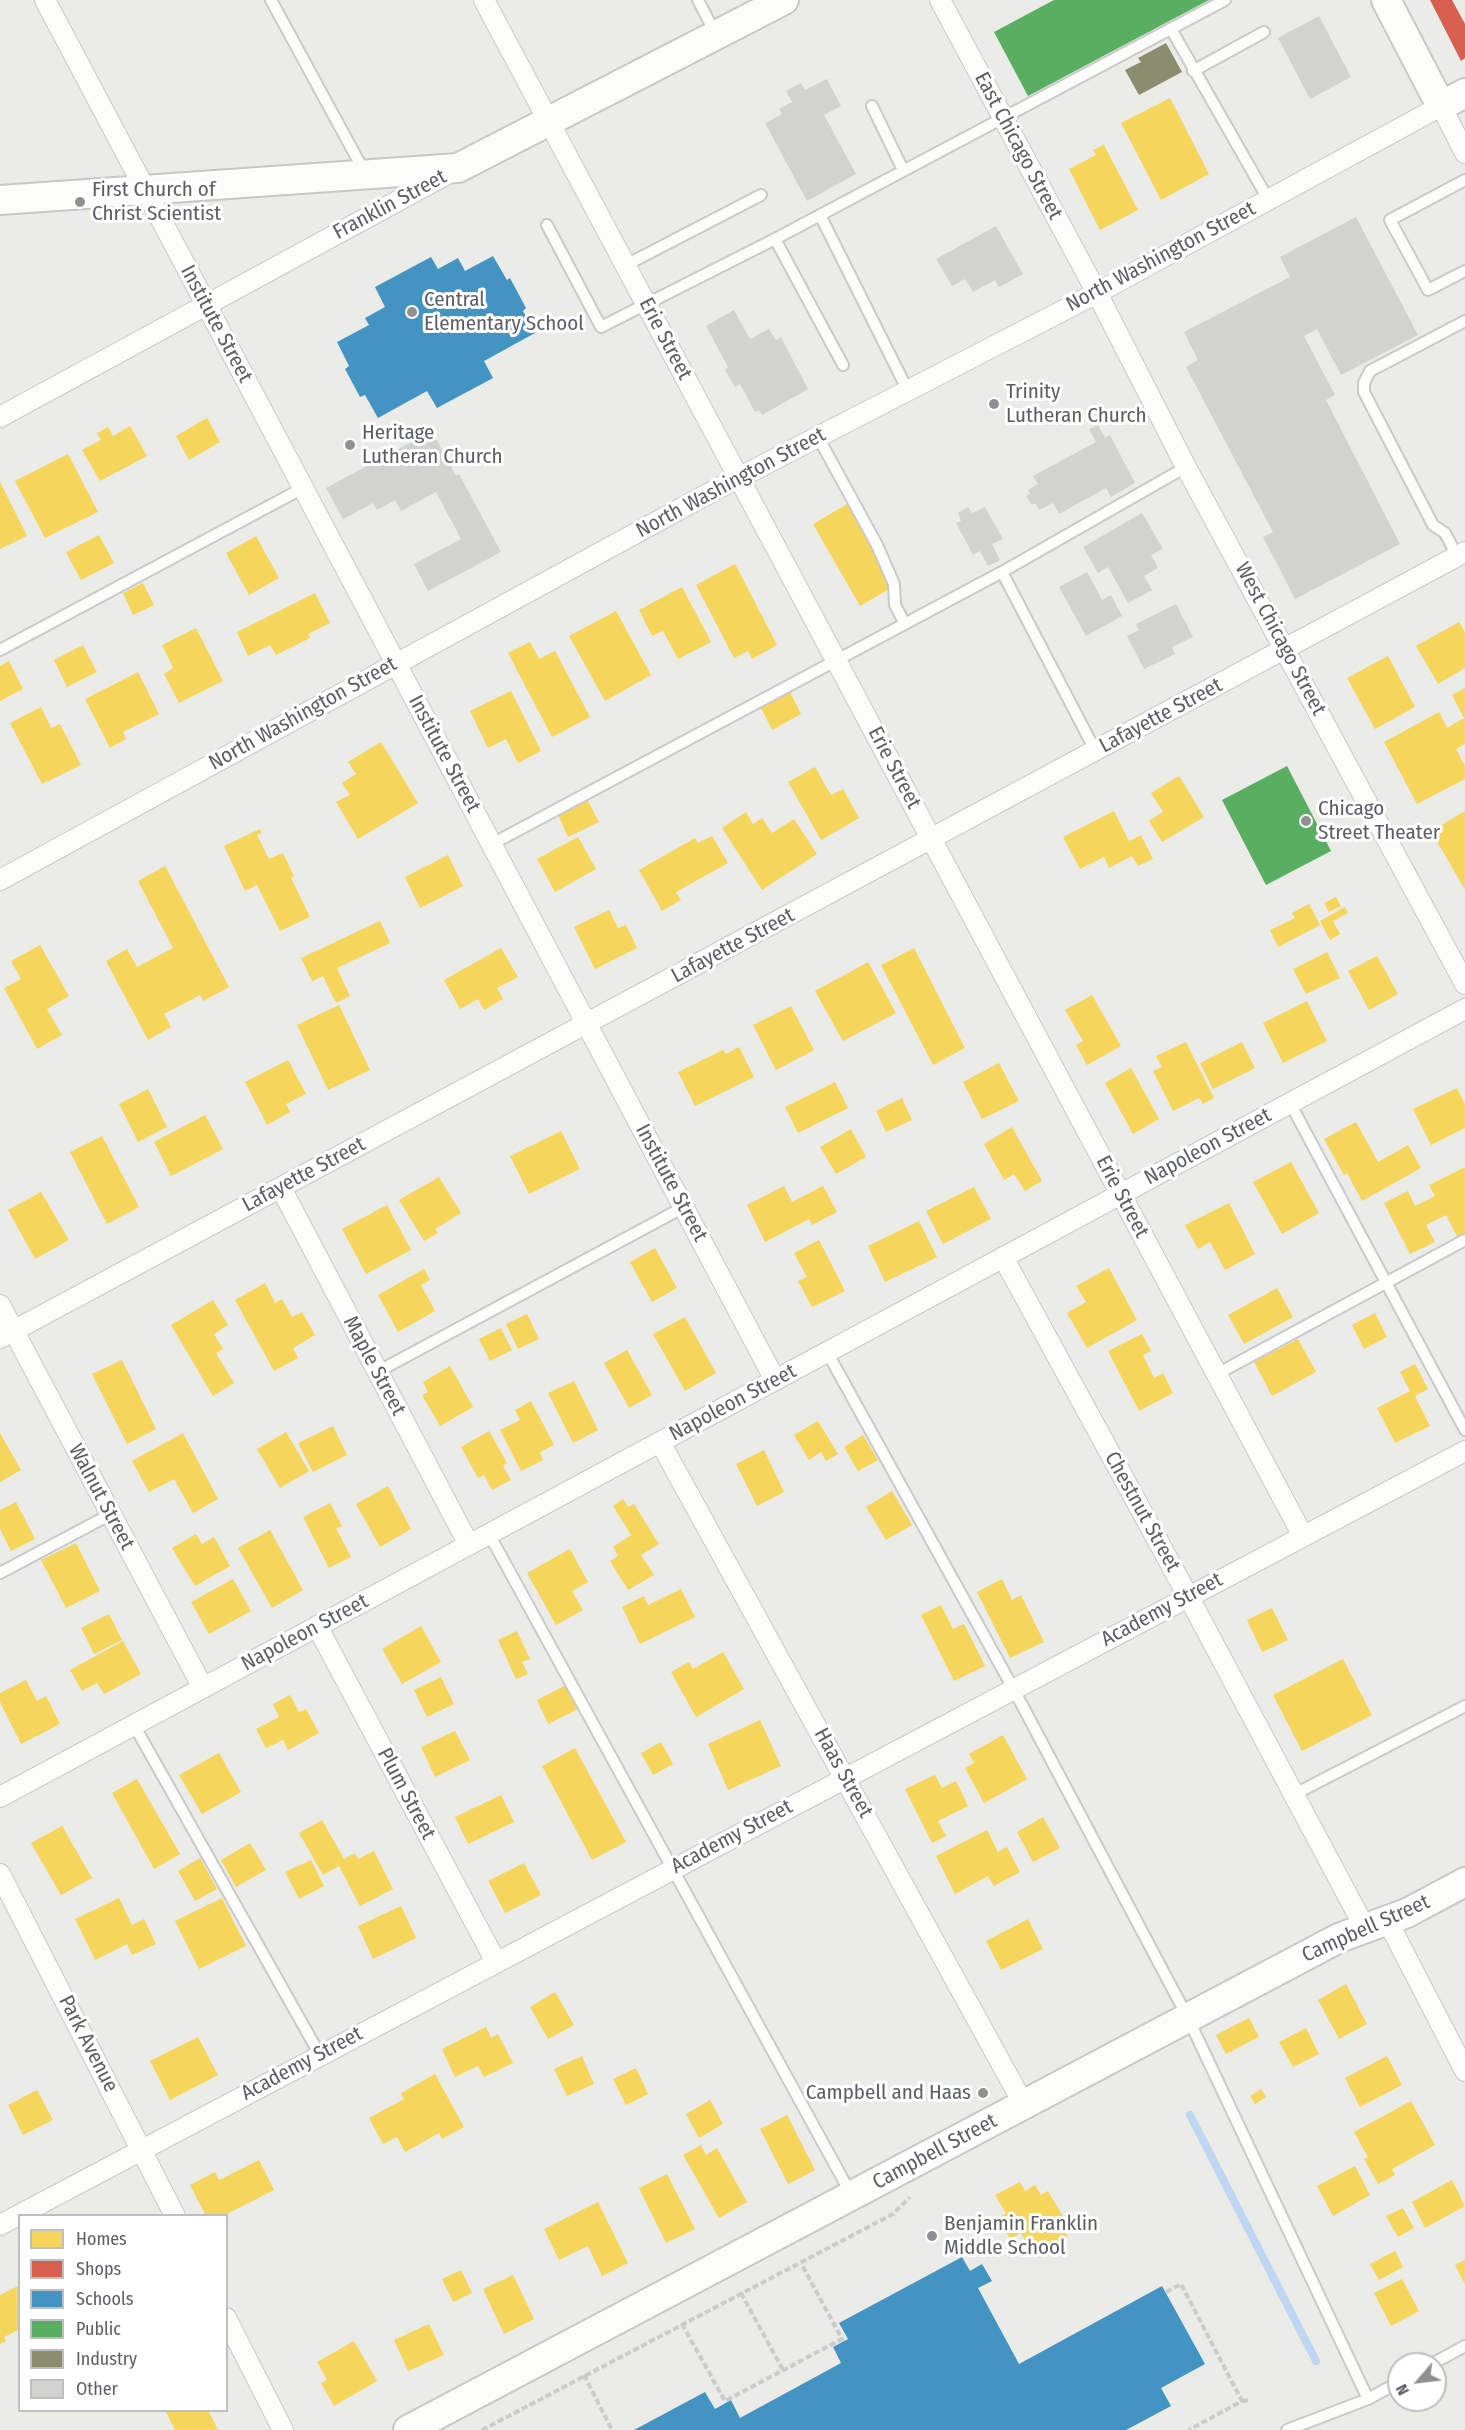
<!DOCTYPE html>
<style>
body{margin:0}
#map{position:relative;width:1465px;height:2430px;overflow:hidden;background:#ebebe7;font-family:"Fira Sans Condensed",sans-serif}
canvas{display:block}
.legend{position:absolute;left:18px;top:2214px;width:210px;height:198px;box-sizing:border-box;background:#fff;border:2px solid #bebfc1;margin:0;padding:8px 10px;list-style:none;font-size:18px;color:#5c5f64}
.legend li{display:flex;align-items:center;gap:12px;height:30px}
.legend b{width:30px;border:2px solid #bebfc1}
.north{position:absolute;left:1387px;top:2352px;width:60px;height:60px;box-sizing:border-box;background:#fff;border:2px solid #bebfc1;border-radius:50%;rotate:242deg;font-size:16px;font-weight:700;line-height:24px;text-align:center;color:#5c5f64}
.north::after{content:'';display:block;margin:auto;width:21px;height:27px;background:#8e9092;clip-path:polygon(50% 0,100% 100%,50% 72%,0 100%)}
</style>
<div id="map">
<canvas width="1465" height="2430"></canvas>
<ul class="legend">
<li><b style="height:16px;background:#f6d55c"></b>Homes</li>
<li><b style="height:16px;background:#d6604d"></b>Shops</li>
<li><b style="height:16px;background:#4393c3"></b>Schools</li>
<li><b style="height:16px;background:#5aae61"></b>Public</li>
<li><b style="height:16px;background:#8c8c6e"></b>Industry</li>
<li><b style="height:16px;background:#d2d2d0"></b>Other</li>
</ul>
<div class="north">N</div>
</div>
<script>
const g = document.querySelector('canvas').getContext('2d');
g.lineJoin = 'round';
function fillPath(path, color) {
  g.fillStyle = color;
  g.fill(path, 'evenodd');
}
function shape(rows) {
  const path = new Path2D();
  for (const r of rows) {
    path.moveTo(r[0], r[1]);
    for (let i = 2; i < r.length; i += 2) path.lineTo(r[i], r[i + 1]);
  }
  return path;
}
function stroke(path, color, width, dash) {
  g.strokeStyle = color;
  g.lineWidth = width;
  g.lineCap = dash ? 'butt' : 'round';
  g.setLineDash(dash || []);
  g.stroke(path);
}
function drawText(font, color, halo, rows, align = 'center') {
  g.font = font + ' "Fira Sans Condensed",sans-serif';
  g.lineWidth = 6;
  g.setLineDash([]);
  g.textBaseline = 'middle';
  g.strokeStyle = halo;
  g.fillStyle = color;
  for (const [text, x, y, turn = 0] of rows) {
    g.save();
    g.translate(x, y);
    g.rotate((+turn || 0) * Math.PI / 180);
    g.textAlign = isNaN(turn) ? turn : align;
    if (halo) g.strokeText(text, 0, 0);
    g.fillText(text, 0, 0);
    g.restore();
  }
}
fillPath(shape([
 [1170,98,1209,174,1161,200,1121,123],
 [1104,145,1138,210,1100,230,1069,169,1096,155,1093,150],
 [207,418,220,442,189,460,176,436],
 [130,426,147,456,100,481,82,450,101,440,97,433,108,427,113,436],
 [68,454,98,512,45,538,15,481],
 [0,482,27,536,0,549],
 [849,503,896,585,860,606,813,524],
 [99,535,114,563,81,580,66,552],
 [256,536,279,578,249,595,226,553],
 [735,564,777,645,752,659,748,651,734,658,696,585],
 [143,583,154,605,133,615,123,593],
 [682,587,711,642,678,659,663,631,652,636,639,610],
 [315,593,330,623,308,634,310,638,276,655,270,645,248,656,237,632],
 [616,611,651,675,605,701,569,636],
 [1459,622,1465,632,1465,668,1438,684,1416,646],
 [196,628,223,681,179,703,164,674,173,668,162,645],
 [530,642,539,659,555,651,590,717,552,737,508,653],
 [83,645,97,672,67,687,54,660],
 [1388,656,1415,707,1375,729,1347,678],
 [9,661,23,689,0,701,0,666],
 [138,672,159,714,123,732,126,739,110,748,85,699],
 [1465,688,1465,744,1456,749,1465,766,1465,779,1417,804,1384,742,1439,712,1447,728,1464,718,1452,695],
 [511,691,541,751,518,763,506,739,488,748,470,711],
 [790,692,801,714,772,730,760,706],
 [41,707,51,728,60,724,81,765,42,784,10,723],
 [381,742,418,803,358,839,336,802,350,795,342,783,356,774,348,762],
 [815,767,831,795,843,789,859,818,821,840,788,782],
 [1179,776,1204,817,1162,842,1149,821,1163,812,1151,793],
 [588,801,599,822,568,837,558,815],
 [1114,811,1129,841,1141,835,1153,859,1138,866,1132,856,1109,868,1104,857,1080,869,1063,837],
 [1465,811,1465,890,1431,831],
 [746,812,753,824,762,818,772,833,794,819,817,854,762,890,722,828],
 [260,829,262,833,257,835,269,859,283,853,294,876,291,878,310,917,280,931,257,885,245,891,224,846],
 [712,836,728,863,676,892,681,900,662,911,639,870,695,838,698,843],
 [578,837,596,869,555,892,537,859],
 [448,855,463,886,420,908,405,877],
 [165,866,229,987,203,1001,200,995,164,1014,171,1027,148,1040,106,961,127,949,137,967,173,948,138,881],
 [1336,897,1341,906,1329,912,1324,903],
 [1309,904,1320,925,1278,947,1270,930,1295,918,1292,913],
 [1345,907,1348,913,1333,921,1340,934,1330,940,1320,921],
 [609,910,618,928,626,925,637,948,595,969,574,927],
 [380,921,390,943,337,968,350,996,336,1003,323,976,312,981,301,958],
 [40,945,69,996,47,1009,62,1035,37,1049,4,988,21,979,11,961],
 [501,948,518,977,497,988,503,999,484,1010,478,999,460,1009,444,980],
 [914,948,965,1048,933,1065,881,965],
 [1327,952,1340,978,1306,994,1293,969],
 [1377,956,1398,994,1369,1010,1348,971],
 [868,962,896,1013,843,1041,815,991],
 [1092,995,1121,1046,1087,1065,1076,1045,1083,1041,1065,1010],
 [1307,1001,1327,1041,1283,1063,1263,1023],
 [339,1005,370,1070,328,1090,297,1025],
 [791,1006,814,1050,776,1070,753,1025],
 [1186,1042,1214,1098,1203,1104,1199,1098,1173,1111,1153,1071,1162,1067,1156,1056],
 [1242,1042,1255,1068,1213,1089,1200,1063],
 [739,1047,754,1077,695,1106,678,1072,723,1050,726,1054],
 [288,1060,306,1094,286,1104,290,1112,267,1125,245,1082],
 [999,1063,1019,1101,982,1119,963,1082],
 [1131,1068,1159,1119,1133,1134,1105,1083],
 [835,1082,848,1108,798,1133,785,1107],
 [1457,1088,1465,1104,1465,1128,1431,1145,1413,1109],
 [148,1089,167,1127,138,1142,119,1104],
 [902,1098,912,1120,886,1132,876,1111],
 [205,1115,223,1149,171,1176,154,1142],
 [1356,1122,1378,1162,1408,1145,1421,1168,1362,1201,1347,1173,1344,1175,1324,1139],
 [1012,1127,1042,1181,1025,1191,1014,1174,1004,1180,984,1144],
 [851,1129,866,1157,836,1174,820,1147],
 [561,1131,580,1169,529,1194,510,1156],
 [102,1136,139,1207,107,1224,70,1152],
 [1291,1162,1319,1213,1282,1234,1253,1182],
 [1465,1167,1465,1235,1458,1238,1446,1215,1426,1225,1435,1242,1410,1254,1384,1203,1408,1191,1415,1206,1435,1196,1429,1185],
 [439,1177,461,1213,435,1229,438,1233,424,1241,399,1200],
 [784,1186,792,1202,823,1186,837,1212,812,1225,809,1219,765,1242,747,1205],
 [974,1187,991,1219,943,1244,926,1211],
 [41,1192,69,1240,35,1259,8,1210],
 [1229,1203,1255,1254,1225,1270,1210,1242,1198,1249,1185,1225],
 [387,1205,411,1250,366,1274,342,1229],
 [919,1221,937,1257,885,1282,868,1246],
 [819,1240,845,1291,812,1307,798,1281,807,1277,794,1253],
 [655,1248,677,1288,652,1302,630,1262],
 [1109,1268,1137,1320,1087,1348,1067,1313,1086,1302,1076,1286],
 [424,1269,430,1280,421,1285,435,1311,398,1332,378,1295],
 [265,1283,275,1303,282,1299,292,1317,302,1312,315,1335,293,1348,298,1358,274,1371,235,1300],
 [1277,1288,1293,1317,1244,1344,1228,1315],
 [213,1300,228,1325,214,1334,223,1349,216,1353,234,1383,213,1396,171,1325],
 [1375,1313,1387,1337,1364,1349,1352,1325],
 [527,1314,539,1339,518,1349,506,1324],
 [685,1317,716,1373,685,1391,653,1334],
 [501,1328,512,1350,490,1361,479,1339],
 [1142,1334,1151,1351,1143,1355,1154,1378,1163,1373,1173,1393,1139,1411,1108,1351],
 [1298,1339,1316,1372,1272,1396,1254,1362],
 [627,1350,652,1395,629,1408,604,1363],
 [122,1360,156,1429,127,1444,92,1374],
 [1415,1364,1428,1389,1415,1396,1430,1426,1395,1443,1377,1408,1410,1391,1400,1372],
 [450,1366,473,1407,440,1426,422,1395,428,1392,423,1382],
 [574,1381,598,1430,573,1443,548,1393],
 [531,1401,554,1445,540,1452,543,1460,521,1471,500,1430,520,1420,515,1410],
 [818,1421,838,1454,826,1461,821,1452,809,1460,794,1435],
 [333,1426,347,1455,313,1472,298,1443],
 [489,1431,507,1463,503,1466,511,1480,492,1490,484,1475,478,1478,461,1447],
 [286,1432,309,1471,280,1488,257,1449],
 [0,1433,21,1470,0,1482],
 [183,1433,218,1499,193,1513,174,1479,149,1492,132,1461],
 [863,1435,878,1460,858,1471,844,1447],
 [764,1450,784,1492,757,1506,736,1464],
 [388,1486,411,1529,380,1547,356,1504],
 [892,1491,912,1525,886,1540,866,1507],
 [623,1499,628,1507,634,1504,659,1544,641,1555,654,1575,628,1590,610,1561,618,1556,613,1547,631,1535,613,1506],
 [16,1502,35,1539,11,1551,0,1529,0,1510],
 [330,1503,342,1526,336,1528,351,1557,329,1568,303,1517],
 [270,1530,303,1590,272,1608,238,1548],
 [196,1534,202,1544,214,1537,230,1566,195,1586,172,1548],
 [76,1543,100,1591,66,1608,41,1560],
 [570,1549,588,1582,572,1591,583,1610,556,1625,527,1573],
 [233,1579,251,1611,209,1634,191,1602],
 [1002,1579,1012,1600,1021,1595,1044,1642,1010,1658,977,1592],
 [681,1589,695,1617,640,1644,622,1607,644,1596,648,1605],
 [941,1605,953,1629,964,1624,985,1666,954,1681,921,1615],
 [1272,1608,1288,1640,1262,1652,1247,1620],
 [109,1614,122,1640,94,1654,81,1628],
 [421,1626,441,1662,402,1684,382,1649],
 [517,1631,530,1659,522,1662,528,1674,516,1679,498,1640],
 [123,1641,141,1674,104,1694,97,1683,82,1691,70,1670],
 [723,1652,744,1689,696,1717,671,1672,689,1662,693,1669],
 [1343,1659,1372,1715,1302,1751,1273,1695],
 [441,1677,454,1704,427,1717,414,1690],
 [26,1680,37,1701,46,1696,60,1724,21,1744,0,1702,0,1693],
 [566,1685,578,1709,548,1724,537,1700],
 [290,1695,299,1712,306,1709,319,1733,288,1750,283,1740,266,1748,256,1729,279,1717,273,1704],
 [760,1720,781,1766,728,1790,708,1744],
 [455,1731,470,1760,435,1777,421,1747],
 [1003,1735,1027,1779,984,1803,965,1768,974,1763,969,1754],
 [661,1742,673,1764,653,1775,641,1753],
 [575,1748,626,1842,592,1860,542,1766],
 [219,1753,241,1792,202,1814,179,1775],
 [935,1775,942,1788,956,1781,968,1806,938,1821,946,1836,932,1843,905,1789],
 [137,1779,180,1854,154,1869,112,1793],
 [501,1795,514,1822,468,1844,455,1817],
 [1043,1817,1060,1848,1033,1862,1017,1832],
 [322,1820,344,1859,355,1853,358,1859,374,1851,393,1889,360,1906,339,1866,323,1875,299,1833],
 [62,1826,92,1878,61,1895,31,1843],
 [987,1830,998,1852,1007,1847,1020,1872,994,1886,988,1876,955,1894,936,1856],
 [250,1843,266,1870,236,1887,221,1860],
 [200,1858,217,1889,195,1901,178,1871],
 [311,1860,324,1886,299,1899,285,1872],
 [524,1863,541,1895,505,1913,488,1881],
 [119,1898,132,1925,144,1919,156,1944,132,1955,127,1944,95,1960,75,1919],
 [222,1898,246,1946,199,1969,175,1921],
 [401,1906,416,1938,373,1959,358,1926],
 [1028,1919,1043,1949,1001,1970,986,1941],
 [1346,1984,1367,2024,1339,2039,1318,2000],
 [555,1992,574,2025,548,2039,530,2007],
 [1249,2018,1259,2037,1226,2054,1216,2035],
 [486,2027,491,2038,498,2034,513,2063,484,2077,478,2066,455,2077,442,2049],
 [1306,2028,1319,2054,1293,2067,1279,2042],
 [198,2037,218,2075,170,2100,150,2061],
 [582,2056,594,2084,567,2096,554,2069],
 [1387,2056,1402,2085,1360,2107,1345,2078],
 [636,2068,648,2094,626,2105,613,2079],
 [435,2074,464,2127,442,2139,439,2133,405,2152,397,2137,383,2144,369,2118,404,2099,401,2093],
 [1261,2089,1266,2097,1255,2104,1250,2096],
 [37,2090,53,2120,23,2135,8,2105],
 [710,2100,723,2124,699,2138,686,2114],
 [1411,2101,1435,2145,1392,2169,1395,2175,1378,2184,1364,2159,1368,2157,1354,2132],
 [787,2115,815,2170,788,2184,760,2129],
 [701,2145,706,2155,717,2148,747,2202,719,2218,683,2155],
 [259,2160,274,2190,223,2216,206,2216,190,2185,215,2172,219,2180],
 [1355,2166,1370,2195,1333,2216,1317,2186],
 [667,2174,695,2229,666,2243,639,2188],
 [1452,2180,1465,2206,1425,2228,1412,2202],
 [1020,2182,1025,2191,1035,2185,1041,2195,1048,2191,1065,2220,1060,2223,1068,2237,1033,2255,1021,2233,1010,2239,998,2218,1006,2213,995,2195],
 [598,2202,628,2263,602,2276,588,2246,559,2260,544,2229],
 [1403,2208,1414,2228,1398,2237,1386,2216],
 [1395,2251,1403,2267,1379,2280,1370,2264],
 [1465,2260,1465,2284,1455,2265],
 [461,2270,472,2293,453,2302,442,2279],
 [513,2275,534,2319,504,2334,483,2289],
 [1402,2279,1419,2311,1391,2326,1374,2293],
 [20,2285,20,2329,4,2337,6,2341,0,2344,0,2295],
 [429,2324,444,2355,408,2371,394,2340],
 [354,2341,377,2381,334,2406,321,2383,327,2380,317,2362],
 [165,2410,208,2410,218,2430,175,2430]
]), '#f6d55c');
fillPath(shape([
 [1430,0,1452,0,1465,24,1465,58,1461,61]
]), '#d6604d');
fillPath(shape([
 [493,256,507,280,510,278,526,308,523,311,535,333,484,361,493,378,437,408,427,391,378,418,365,395,360,397,345,369,349,366,337,342,369,325,365,318,385,307,375,287,431,257,438,269,458,258,465,271],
 [962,2257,970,2271,982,2264,992,2281,978,2288,1019,2364,1162,2286,1205,2364,1161,2388,1171,2406,1126,2430,634,2430,705,2392,715,2409,731,2400,740,2418,841,2363,833,2347,848,2339,839,2323]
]), '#4393c3');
fillPath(shape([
 [1054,0,1209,0,1028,96,994,32],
 [1287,766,1331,851,1266,885,1222,800]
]), '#5aae61');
fillPath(shape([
 [1166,43,1182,72,1139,95,1125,70,1141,62,1138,58]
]), '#8c8c6e');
stroke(shape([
 [1190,2115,1316,2361]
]), '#bed6f2', 8);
fillPath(shape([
 [1319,16,1351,77,1310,99,1278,38],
 [827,79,841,106,824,115,856,174,807,201,765,123,782,114,779,109,792,102,786,91,801,83,805,90],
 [1356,217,1418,335,1341,375,1317,329,1304,336,1335,395,1326,400,1400,544,1295,599,1263,537,1273,532,1186,367,1198,360,1184,332,1290,277,1280,257],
 [996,226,1023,274,999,287,995,280,973,292,965,279,952,286,936,259],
 [734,310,750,339,769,329,776,340,781,337,808,389,762,415,759,410,755,412,740,384,735,387,725,370,728,367,706,326],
 [1098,425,1105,438,1110,435,1135,483,1111,497,1106,488,1059,514,1053,503,1039,510,1036,504,1031,504,1026,496,1030,494,1028,490,1038,484,1033,476,1096,442,1089,429],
 [432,431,456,476,459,474,501,552,428,591,414,564,461,539,436,492,401,511,395,500,377,510,373,503,343,519,326,488],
 [968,507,972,513,985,507,1003,539,992,544,1000,560,988,566,980,551,973,555,956,523,961,521,958,513],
 [1142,513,1163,549,1151,555,1158,568,1144,576,1152,590,1128,603,1108,567,1098,573,1083,547],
 [1087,572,1102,600,1111,595,1122,616,1086,636,1059,587],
 [1176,604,1193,637,1172,647,1175,654,1144,669,1127,636,1139,630,1136,624]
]), '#d2d2d0');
const lane = shape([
 [271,0,365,173],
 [698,0,716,35],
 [1171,29,1268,199],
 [1193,71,1264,32],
 [872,106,903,170],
 [1465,180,1390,220,1428,290,1465,271],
 [820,215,908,391],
 [547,225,601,327,775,239,1225,0],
 [775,239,843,365],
 [626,265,761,195],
 [818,437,877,545,894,584,895,605,905,624],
 [1457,556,1445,533,1433,525,1364,392,1364,383,1370,371,1465,321],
 [1002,572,1096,752],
 [0,650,303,488],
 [492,844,1002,572,1186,467],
 [1290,1103,1465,1430],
 [827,1352,1013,1688,1188,2018,1368,2399],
 [377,1372,684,1207],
 [1217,1374,1465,1240],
 [489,1534,851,2194],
 [0,1573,111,1514],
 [134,1725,320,2055],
 [1295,1794,1465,1706],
 [1432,2364,1465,2346],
 [1287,2430,1368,2399,1399,2382]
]);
const street = shape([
 [45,0,775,1380],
 [484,0,1303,1536],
 [940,0,1097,293,1186,467,1465,984],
 [0,417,451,172],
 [0,880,715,490,1097,293,1441,106,1465,153],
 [281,1188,469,1545],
 [1003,1257,1195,1609,1365,1928],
 [0,1305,203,1688],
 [0,1338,1465,552],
 [660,1442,1024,2105],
 [317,1626,496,1962],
 [0,1797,1465,1009],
 [0,1874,175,2216],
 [1387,1920,1465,2071],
 [0,2225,1465,1451],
 [226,2318,283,2430]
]);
const secondary = shape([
 [1386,0,1441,106,1465,93],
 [0,200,458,168,784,0],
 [408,2430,1339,1938,1407,1913,1465,1882]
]);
stroke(lane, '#c8c9c8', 14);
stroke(street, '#c8c9c8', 22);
stroke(secondary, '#c7c7c7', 32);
stroke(shape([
 [1166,2292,1181,2284,1242,2401,1189,2430],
 [741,2293,783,2370],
 [682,2324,725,2401,842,2339,801,2263],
 [584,2375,612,2430],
 [1242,2401,1251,2400],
 [482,2430,893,2214,910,2197]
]), '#c9cccb', 4, [6, 3]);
stroke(lane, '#fcfcfb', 10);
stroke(street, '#fcfcfb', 20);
stroke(secondary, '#fcfcfb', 28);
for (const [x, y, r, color] of [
 [80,202,6,"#8e9092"],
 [412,312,6,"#8e9092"],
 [994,404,6,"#8e9092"],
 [350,445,6,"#8e9092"],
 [1306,821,6,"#8e9092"],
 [983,2093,6,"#8e9092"],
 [932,2236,6,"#8e9092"]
]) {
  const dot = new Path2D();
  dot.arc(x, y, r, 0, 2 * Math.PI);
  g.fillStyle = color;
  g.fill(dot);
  stroke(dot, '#fff', 2);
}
drawText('21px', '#5c5f64', '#fff', [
 ["East Chicago Street",1018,146,62],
 ["Franklin Street",390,205,-28],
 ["North Washington Street",1161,257,-28],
 ["Institute Street",216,324,62],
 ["Erie Street",665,339,62],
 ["North Washington Street",731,483,-28],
 ["West Chicago Street",1280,639,62],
 ["North Washington Street",303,714,-29],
 ["Lafayette Street",1161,716,-28],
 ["Institute Street",444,754,62],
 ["Erie Street",894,768,62],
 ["Lafayette Street",733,946,-28],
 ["Napoleon Street",1208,1147,-28],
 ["Lafayette Street",304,1175,-28],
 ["Institute Street",671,1183,62],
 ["Erie Street",1122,1197,62],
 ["Maple Street",374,1366,62],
 ["Napoleon Street",733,1403,-28],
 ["Walnut Street",101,1497,62],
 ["Chestnut Street",1142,1512,61],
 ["Academy Street",1162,1610,-28],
 ["Napoleon Street",305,1633,-28],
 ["Haas Street",843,1773,61],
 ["Plum Street",406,1794,62],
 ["Academy Street",732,1837,-28],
 ["Campbell Street",1366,1929,-24],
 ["Park Avenue",88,2044,63],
 ["Academy Street",302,2064,-28],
 ["Campbell Street",935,2152,-28]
]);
drawText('21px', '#5c5f64', '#fff', [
 ["First Church of",92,190],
 ["Christ Scientist",92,214],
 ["Central",424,300],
 ["Elementary School",424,324],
 ["Trinity",1006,392],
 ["Lutheran Church",1006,416],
 ["Heritage",362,433],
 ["Lutheran Church",362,457],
 ["Chicago",1318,809],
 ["Street Theater",1318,833],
 ["Campbell and Haas",971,2093,"right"],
 ["Benjamin Franklin",944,2224],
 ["Middle School",944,2248]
], 'left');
</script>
